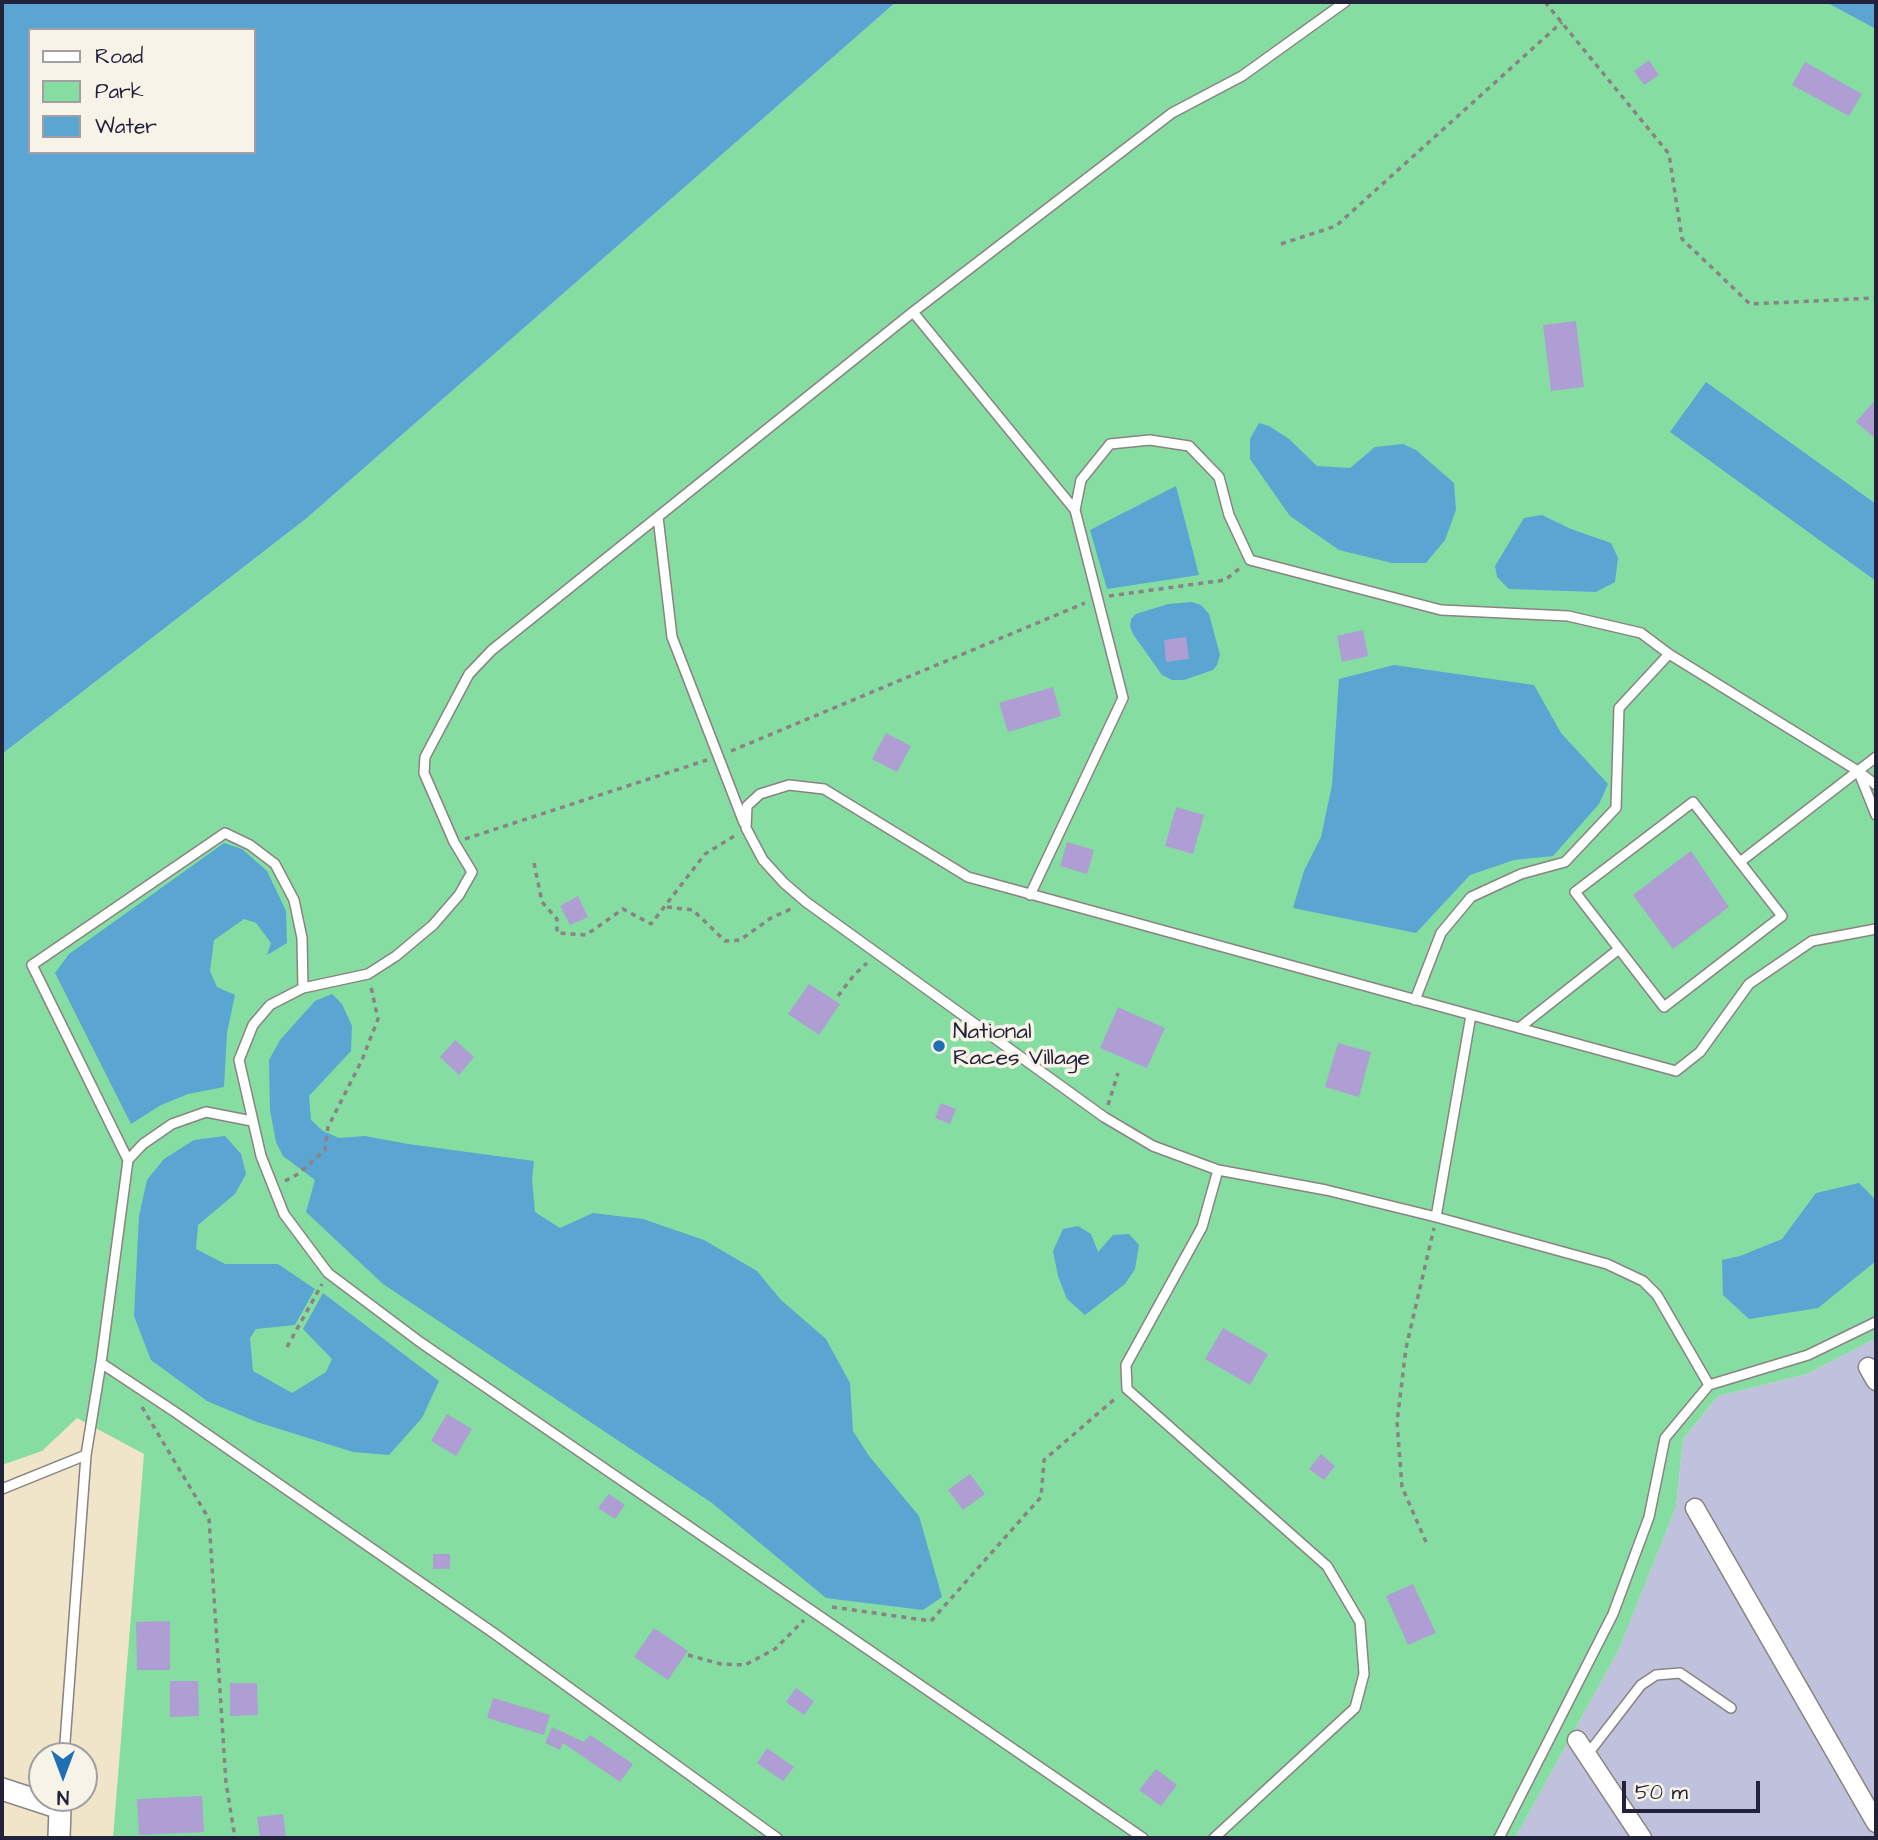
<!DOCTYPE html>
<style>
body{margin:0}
#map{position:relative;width:1878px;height:1840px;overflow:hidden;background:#f0e4c9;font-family:"Architects Daughter",sans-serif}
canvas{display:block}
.frame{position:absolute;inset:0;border:4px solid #22223b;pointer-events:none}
.legend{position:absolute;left:28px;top:28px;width:228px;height:126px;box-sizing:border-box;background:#f7f3e8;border:2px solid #a29fa3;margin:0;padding:9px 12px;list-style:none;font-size:21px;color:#22223b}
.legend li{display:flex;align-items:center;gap:14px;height:35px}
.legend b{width:35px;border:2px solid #a29fa3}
.north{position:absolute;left:28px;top:1742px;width:70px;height:70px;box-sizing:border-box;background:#f7f3e8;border:2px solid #a29fa3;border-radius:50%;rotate:180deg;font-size:19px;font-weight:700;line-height:28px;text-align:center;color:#22223b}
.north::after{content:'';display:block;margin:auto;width:24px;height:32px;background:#1f6fb2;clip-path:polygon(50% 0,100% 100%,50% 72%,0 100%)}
.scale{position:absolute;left:1622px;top:1781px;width:138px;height:32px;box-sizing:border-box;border:4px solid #22223b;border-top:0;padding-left:9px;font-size:21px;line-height:24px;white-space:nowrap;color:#22223b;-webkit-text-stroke:5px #f7f3e8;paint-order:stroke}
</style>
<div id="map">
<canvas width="1878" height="1840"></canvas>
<div class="frame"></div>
<ul class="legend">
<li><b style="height:9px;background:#fff"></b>Road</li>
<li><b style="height:19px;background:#85dda2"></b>Park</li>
<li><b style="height:19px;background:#5ba5d3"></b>Water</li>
</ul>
<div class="north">N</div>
<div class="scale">50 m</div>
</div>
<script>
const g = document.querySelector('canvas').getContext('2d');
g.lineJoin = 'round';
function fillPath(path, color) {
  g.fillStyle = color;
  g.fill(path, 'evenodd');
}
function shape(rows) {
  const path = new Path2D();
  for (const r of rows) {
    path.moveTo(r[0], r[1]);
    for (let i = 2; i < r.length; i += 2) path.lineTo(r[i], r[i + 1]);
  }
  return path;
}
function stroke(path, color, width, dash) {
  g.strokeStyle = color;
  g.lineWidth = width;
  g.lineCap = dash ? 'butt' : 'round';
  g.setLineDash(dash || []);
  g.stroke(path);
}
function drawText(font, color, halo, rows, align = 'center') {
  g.font = font + ' "Architects Daughter",sans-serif';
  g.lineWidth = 7;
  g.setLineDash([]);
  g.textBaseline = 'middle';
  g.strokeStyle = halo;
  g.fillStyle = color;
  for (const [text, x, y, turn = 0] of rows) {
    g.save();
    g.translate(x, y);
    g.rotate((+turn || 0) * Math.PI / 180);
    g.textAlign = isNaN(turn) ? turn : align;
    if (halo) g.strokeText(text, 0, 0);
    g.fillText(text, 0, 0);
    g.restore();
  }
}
fillPath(shape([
 [1876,1338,1876,1838,1515,1838,1619,1649,1676,1507,1683,1439,1718,1396,1807,1374]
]), '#c0c2dd');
fillPath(shape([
 [896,2,1876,2,1876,1338,1807,1374,1718,1396,1683,1439,1676,1507,1619,1649,1515,1838,113,1838,144,1454,77,1418,42,1451,2,1465,2,754,307,518]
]), '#85dda2');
fillPath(shape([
 [2,2,896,2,307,518,2,754],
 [30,30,254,30,254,152,30,152],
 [1826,2,1876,2,1876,29],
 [1706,382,1876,504,1876,581,1670,432],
 [1259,423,1269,426,1289,439,1317,466,1350,468,1375,447,1403,444,1416,450,1454,483,1456,510,1445,540,1426,563,1392,563,1339,550,1290,516,1250,459,1250,439],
 [1176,486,1199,575,1107,589,1090,530],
 [1542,515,1571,529,1611,543,1618,558,1615,582,1596,592,1509,589,1497,577,1495,566,1524,518],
 [1192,602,1201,605,1209,614,1220,655,1217,665,1213,670,1184,680,1172,680,1162,675,1133,634,1130,626,1131,619,1136,614,1168,604],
 [1394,665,1534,685,1561,733,1608,784,1599,804,1553,856,1514,860,1470,875,1416,933,1293,908,1304,871,1321,837,1332,785,1339,679],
 [224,843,242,849,267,871,286,911,287,943,267,955,271,943,256,923,244,919,214,940,210,971,217,987,235,995,227,1033,224,1087,188,1094,161,1105,131,1124,55,973,69,954],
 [332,994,342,1004,352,1026,351,1051,309,1096,311,1120,323,1131,339,1138,365,1136,408,1144,534,1161,532,1179,535,1212,560,1228,593,1213,643,1219,704,1240,757,1271,781,1300,826,1339,850,1383,853,1431,869,1456,919,1516,942,1597,923,1610,826,1598,712,1503,383,1284,306,1212,315,1180,283,1156,276,1142,270,1110,269,1060,280,1040,315,1001],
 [225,1136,241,1154,246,1174,235,1194,198,1225,196,1249,225,1264,278,1264,315,1289,295,1325,256,1329,250,1338,253,1371,292,1393,326,1372,332,1359,303,1329,323,1293,439,1381,422,1418,389,1455,353,1452,257,1422,207,1401,151,1360,134,1316,139,1216,147,1180,164,1159,194,1140],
 [1859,1183,1876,1200,1876,1261,1818,1308,1749,1319,1723,1295,1722,1260,1740,1256,1782,1239,1816,1193],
 [1078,1226,1091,1234,1098,1252,1113,1235,1129,1234,1139,1245,1135,1269,1125,1284,1085,1315,1067,1299,1058,1276,1053,1251,1063,1229]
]), '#5ba5d3');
fillPath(shape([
 [1649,60,1659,75,1644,85,1634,71],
 [1805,62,1862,94,1849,116,1792,85],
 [1576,321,1584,387,1551,391,1543,325],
 [1876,399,1876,439,1856,422],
 [1363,630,1368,656,1342,662,1337,636],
 [1186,637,1189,659,1166,662,1164,640],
 [1053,687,1061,716,1008,732,999,703],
 [886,733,911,746,897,772,872,759],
 [1176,807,1204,815,1193,854,1165,846],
 [1067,842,1094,850,1087,874,1060,866],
 [1691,851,1729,907,1673,949,1633,895],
 [578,896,588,917,570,925,560,906],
 [809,984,840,1004,819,1035,788,1014],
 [1118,1007,1165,1028,1147,1068,1100,1048],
 [455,1040,474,1057,459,1075,440,1057],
 [1338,1043,1371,1052,1359,1097,1325,1087],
 [941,1103,956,1109,950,1124,935,1118],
 [1223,1328,1268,1354,1250,1385,1205,1359],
 [447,1414,472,1429,456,1456,431,1441],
 [1321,1454,1335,1466,1324,1480,1309,1469],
 [970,1474,985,1494,963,1510,948,1490],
 [609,1494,625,1505,615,1519,598,1508],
 [433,1554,450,1554,450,1569,433,1569],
 [1413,1584,1436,1633,1408,1645,1386,1596],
 [170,1621,170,1670,137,1670,136,1622],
 [654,1628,688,1651,668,1680,634,1657],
 [170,1681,198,1681,199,1716,170,1717],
 [230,1683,257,1683,258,1715,230,1716],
 [796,1688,814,1701,804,1715,786,1702],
 [493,1698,550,1715,544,1735,487,1718],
 [552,1727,584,1742,590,1735,633,1764,620,1782,563,1743,560,1750,545,1743],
 [767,1748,794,1767,783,1781,757,1763],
 [1156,1769,1177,1785,1161,1806,1139,1790],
 [202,1796,204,1832,139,1835,137,1799],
 [283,1814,286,1838,260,1838,257,1817]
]), '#ae9ed4');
const service = shape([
 [913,312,1075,510],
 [658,517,672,637,744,823],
 [1859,773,1876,815],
 [1693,802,1782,916,1664,1007,1575,892,1693,802],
 [1740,862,1876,757],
 [1030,895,1123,698,1075,510,1081,480,1110,444,1150,440,1189,446,1219,477,1229,515,1250,560,1441,610,1568,616,1641,633,1669,654,1858,771,1876,785],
 [303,988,302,938,294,900,275,864,250,845,225,833,32,965,128,1160,101,1363,175,1412,495,1634,777,1838],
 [1415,1000,1441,933,1471,897,1521,874,1565,862,1616,808,1619,708,1669,654],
 [1471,1015,1436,1217,1326,1190,1218,1170,1153,1146,1104,1117,806,902,784,883,763,860,746,828,747,806,760,794,789,785,824,789,968,877,1676,1071,1700,1052,1749,984,1812,941,1876,929],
 [1519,1028,1619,949],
 [128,1160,143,1144,172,1124,206,1112,252,1121],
 [1436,1217,1607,1264,1643,1281,1657,1295,1709,1385],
 [2,1489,86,1455],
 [1587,1755,1641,1685,1656,1675,1680,1673,1731,1708],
 [64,1756,86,1455,101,1363],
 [1143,1838,420,1342,328,1273,284,1214,261,1156,239,1060,253,1025,270,1005,303,988,368,974,396,956,433,925,459,895,472,872,454,842,424,773,425,757,469,674,492,650,913,312,1172,113,1242,76,1345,2],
 [1214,1838,1355,1708,1364,1674,1360,1622,1327,1566,1127,1389,1126,1365,1202,1227,1218,1170],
 [1499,1838,1613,1614,1649,1517,1665,1438,1709,1385,1808,1355,1876,1322]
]);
const minor = shape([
 [1868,1367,1876,1381],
 [1695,1508,1876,1823],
 [1577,1740,1642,1838]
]);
const tertiary = shape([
 [2,1789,60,1808,59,1838]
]);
stroke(service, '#898382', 12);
stroke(minor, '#898382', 21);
stroke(tertiary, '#898382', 24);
stroke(shape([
 [1545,2,1669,154,1682,239,1750,304,1876,298],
 [1281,244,1336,226,1562,22],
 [1109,596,1225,580,1240,568],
 [731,751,1085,603],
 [465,839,707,760],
 [534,863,542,902,557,919,557,933,586,935,623,909,651,924,705,854,736,835],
 [667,907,693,910,725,941,740,940,771,918,793,908],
 [838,996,854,975,867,963],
 [1108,1105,1118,1073],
 [285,1181,298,1174,325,1150,328,1127,362,1060,378,1019,371,987],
 [287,1347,322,1284],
 [142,1407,209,1519,226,1783,235,1838],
 [1426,1542,1402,1487,1397,1422,1406,1348,1434,1228],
 [832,1607,931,1621,1041,1497,1044,1460,1117,1397],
 [688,1655,721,1664,745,1665,775,1649,804,1620]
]), '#898382', 3.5, [5, 5]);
stroke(service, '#fff', 9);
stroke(minor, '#fff', 18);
stroke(tertiary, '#fff', 21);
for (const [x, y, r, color] of [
 [939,1046,7,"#1f6fb2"]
]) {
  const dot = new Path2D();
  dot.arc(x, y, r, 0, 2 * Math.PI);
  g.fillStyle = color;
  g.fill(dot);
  stroke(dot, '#f7f3e8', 2.5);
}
drawText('23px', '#22223b', '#f7f3e8', [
 ["National",953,1033],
 ["Races Village",953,1059]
], 'left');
</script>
